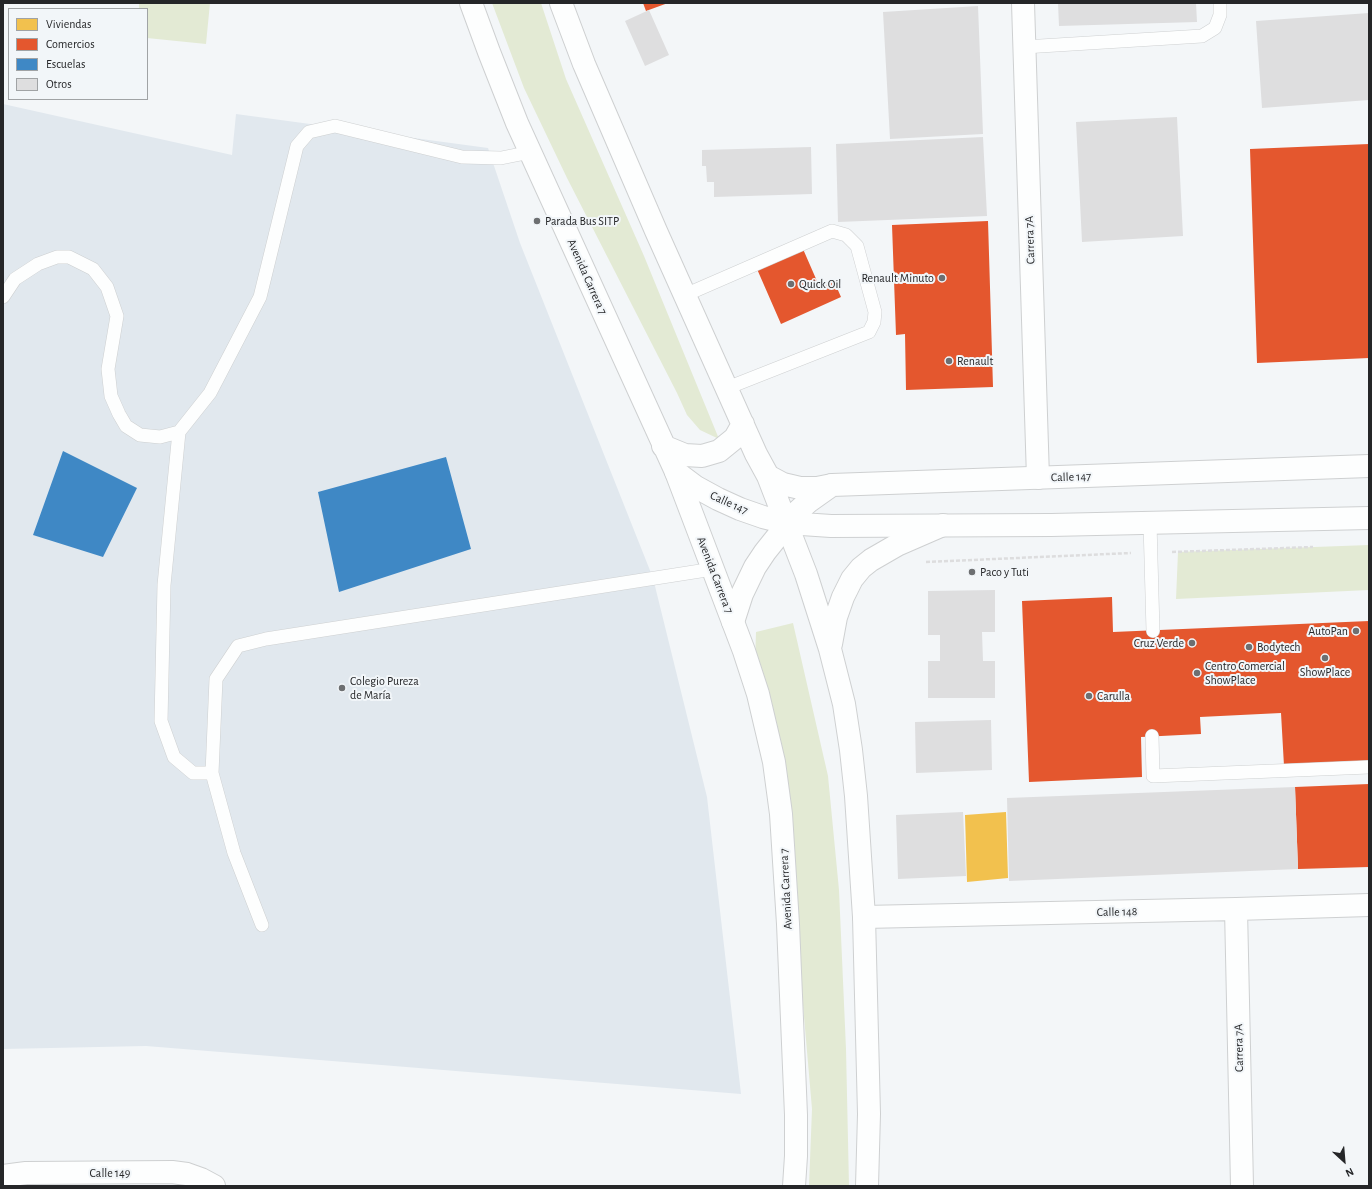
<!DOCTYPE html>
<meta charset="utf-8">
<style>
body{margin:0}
#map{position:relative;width:1372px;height:1189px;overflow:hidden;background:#f3f6f8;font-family:"Alegreya Sans",sans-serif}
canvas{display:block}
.frame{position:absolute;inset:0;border:4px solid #252628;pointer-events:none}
.legend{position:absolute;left:8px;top:8px;width:140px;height:92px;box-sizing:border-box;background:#f2f6f9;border:1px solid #a0a3a5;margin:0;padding:5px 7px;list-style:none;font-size:12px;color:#252628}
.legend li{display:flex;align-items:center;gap:8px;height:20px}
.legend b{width:20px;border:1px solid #a0a3a5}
.north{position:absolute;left:1324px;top:1141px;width:40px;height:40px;-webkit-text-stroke:3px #f2f6f9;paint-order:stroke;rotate:154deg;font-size:11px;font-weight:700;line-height:16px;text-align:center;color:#252628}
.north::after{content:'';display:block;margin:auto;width:14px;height:18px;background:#252628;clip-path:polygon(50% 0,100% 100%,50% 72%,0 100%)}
</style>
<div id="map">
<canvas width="1372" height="1189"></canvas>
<div class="frame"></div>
<ul class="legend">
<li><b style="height:11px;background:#f2c14e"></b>Viviendas</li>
<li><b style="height:11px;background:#e4572e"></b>Comercios</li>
<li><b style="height:11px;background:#3f88c5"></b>Escuelas</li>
<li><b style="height:11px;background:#dededf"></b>Otros</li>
</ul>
<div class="north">N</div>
</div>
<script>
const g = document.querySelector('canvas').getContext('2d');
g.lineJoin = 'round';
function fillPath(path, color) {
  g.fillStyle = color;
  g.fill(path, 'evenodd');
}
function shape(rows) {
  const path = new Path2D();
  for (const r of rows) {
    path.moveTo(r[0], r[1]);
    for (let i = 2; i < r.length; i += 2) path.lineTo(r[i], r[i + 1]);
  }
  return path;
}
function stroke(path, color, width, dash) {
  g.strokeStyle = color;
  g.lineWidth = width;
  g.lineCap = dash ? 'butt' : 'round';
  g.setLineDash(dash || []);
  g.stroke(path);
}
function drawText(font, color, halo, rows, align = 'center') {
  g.font = font + ' "Alegreya Sans",sans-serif';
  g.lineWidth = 4;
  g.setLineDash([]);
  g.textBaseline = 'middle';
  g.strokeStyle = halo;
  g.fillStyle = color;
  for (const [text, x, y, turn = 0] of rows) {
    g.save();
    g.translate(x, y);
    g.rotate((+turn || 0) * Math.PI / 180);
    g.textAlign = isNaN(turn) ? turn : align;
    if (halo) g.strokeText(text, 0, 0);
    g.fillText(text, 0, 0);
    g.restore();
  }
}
fillPath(shape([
 [3,104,232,155,236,114,488,148,520,243,653,578,707,797,741,1094,146,1046,3,1049]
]), '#e1e8ee');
fillPath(shape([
 [139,3,210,3,206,44,147,38,147,9,139,9],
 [492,3,541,3,566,79,644,256,719,439,700,430,687,415,677,393,567,178,524,88],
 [1369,545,1369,590,1176,599,1178,552],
 [793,623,828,776,839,890,846,1049,849,1186,809,1186,812,1109,799,959,755,663,756,632]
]), '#e3ead4');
fillPath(shape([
 [1006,812,1008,878,967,882,965,815]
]), '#f2c14e');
fillPath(shape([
 [643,3,668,3,646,11],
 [1369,144,1369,358,1257,363,1250,149],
 [988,221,993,387,906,390,905,334,896,335,892,225],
 [803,249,820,288,834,281,841,297,781,324,757,269],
 [1112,597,1113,632,1369,621,1369,762,1284,766,1281,713,1200,717,1201,734,1141,737,1142,777,1029,782,1022,601],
 [1369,784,1369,867,1298,869,1295,787]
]), '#e4572e');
fillPath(shape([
 [63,451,137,488,103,557,33,535],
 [446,457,471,549,339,592,318,492]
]), '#3f88c5');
fillPath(shape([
 [1058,3,1196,3,1197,22,1059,26],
 [978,6,983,134,890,139,883,12],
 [649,10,669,55,645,66,625,21],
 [1369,13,1369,100,1262,108,1256,21],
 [1177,117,1183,236,1082,242,1076,122],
 [983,137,987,216,838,222,836,144],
 [811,147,812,194,714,197,714,182,707,182,706,166,702,166,702,150],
 [995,590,995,632,982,632,983,661,995,661,995,698,928,698,928,661,940,661,940,635,928,635,928,591],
 [991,720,992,770,916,773,915,722],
 [1295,787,1298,869,1009,881,1007,798],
 [963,812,966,876,898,879,896,815]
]), '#dededf');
const lane = shape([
 [1024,47,1202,36,1215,28,1220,15,1220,3],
 [685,295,832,231,846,235,857,246,875,312,874,322,869,332,727,388],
 [3,297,15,279,38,264,57,257,69,257,93,269,107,287,117,316,108,369,111,396,119,414,126,426,140,435,160,437,179,432,210,393,260,297,297,146,309,132,335,126,462,157,501,158,531,152],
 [179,432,164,585,161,721,174,757,193,773,212,773],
 [1150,523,1153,631],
 [1152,736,1153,776,1369,767],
 [262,925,234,853,212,773,216,679,238,646,266,639,713,569]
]);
const street = shape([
 [1023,3,1038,478],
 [1236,909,1242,1186],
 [864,917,1236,909,1369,905],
 [3,1176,26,1173,172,1172,187,1174,201,1179,214,1186]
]);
const secondary = shape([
 [676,472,696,487,718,499,740,509,763,517,787,523,831,526,1051,525,1369,518],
 [733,622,742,594,755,567,765,552,797,512,808,502,832,485,1369,466]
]);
const primary = shape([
 [471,3,489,52,517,123,676,472,744,651,758,694,774,762,781,814,788,924,796,1115,796,1156,794,1186],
 [561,3,584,64,656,231,756,454,768,476,806,574,830,649,844,704,851,750,856,796,864,917,869,1114,867,1186],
 [663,446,685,455,702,456,719,451,735,438,743,424],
 [768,476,783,484,800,488,817,488,832,485],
 [831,644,836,617,843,597,852,579,861,568,871,560,897,545,943,525]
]);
stroke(lane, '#ced0d1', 14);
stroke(street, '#ced0d1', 24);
stroke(secondary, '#ced0d1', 24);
stroke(primary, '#ced0d1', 24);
stroke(shape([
 [1172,552,1313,547],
 [926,562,1131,553]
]), '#ddddde', 2.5, [4, 2]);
stroke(lane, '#fdfefe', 13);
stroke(street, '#fdfefe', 22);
stroke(secondary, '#fdfefe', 22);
stroke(primary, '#fdfefe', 22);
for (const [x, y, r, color] of [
 [537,221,4,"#6d6f71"],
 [942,278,4,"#6d6f71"],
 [791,284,4,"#6d6f71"],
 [949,361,4,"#6d6f71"],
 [972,572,4,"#6d6f71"],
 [1356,631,4,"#6d6f71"],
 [1192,643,4,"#6d6f71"],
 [1249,647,4,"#6d6f71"],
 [1325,658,4,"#6d6f71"],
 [1197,673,4,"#6d6f71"],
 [342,688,4,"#6d6f71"],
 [1089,696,4,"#6d6f71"]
]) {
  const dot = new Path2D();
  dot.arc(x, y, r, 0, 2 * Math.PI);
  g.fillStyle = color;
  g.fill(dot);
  stroke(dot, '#f2f6f9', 1.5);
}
drawText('12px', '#252628', '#f2f6f9', [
 ["Parada Bus SITP",545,221],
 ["Renault Minuto",934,278,"right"],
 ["Quick Oil",799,284],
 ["Renault",957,361],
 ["Paco y Tuti",980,572],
 ["AutoPan",1348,631,"right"],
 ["Cruz Verde",1184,643,"right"],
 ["Bodytech",1257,647],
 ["Centro Comercial",1205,666],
 ["ShowPlace",1205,680],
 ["ShowPlace",1325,672,"center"],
 ["Colegio Pureza",350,681],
 ["de María",350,695],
 ["Carulla",1097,696]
], 'left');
drawText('12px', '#252628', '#f2f6f9', [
 ["Carrera 7A",1030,240,-92],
 ["Avenida Carrera 7",587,277,66],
 ["Calle 147",1071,477,-2],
 ["Calle 147",729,503,24],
 ["Avenida Carrera 7",715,575,69],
 ["Avenida Carrera 7",786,889,-93],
 ["Calle 148",1117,912,-1],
 ["Carrera 7A",1239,1048,-91],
 ["Calle 149",110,1173]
]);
</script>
